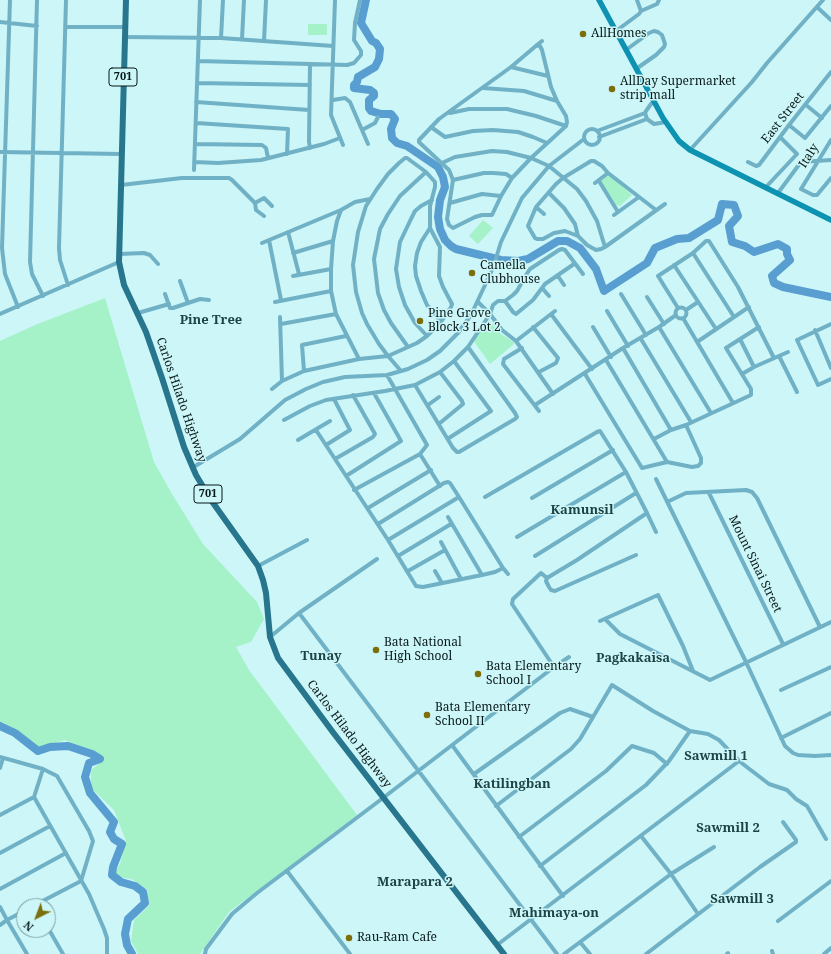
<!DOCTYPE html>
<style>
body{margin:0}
#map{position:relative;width:831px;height:954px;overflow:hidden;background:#ccf6f8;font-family:"Noto Serif",serif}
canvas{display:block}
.north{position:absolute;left:16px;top:898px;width:40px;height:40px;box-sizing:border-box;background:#ccf6f8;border:1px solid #7e9d9f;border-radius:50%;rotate:222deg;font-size:11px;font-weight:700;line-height:16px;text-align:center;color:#081819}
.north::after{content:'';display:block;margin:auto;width:14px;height:18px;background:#7c6e0a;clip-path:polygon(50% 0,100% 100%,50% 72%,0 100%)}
</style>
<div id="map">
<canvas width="831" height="954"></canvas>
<div class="north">N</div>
</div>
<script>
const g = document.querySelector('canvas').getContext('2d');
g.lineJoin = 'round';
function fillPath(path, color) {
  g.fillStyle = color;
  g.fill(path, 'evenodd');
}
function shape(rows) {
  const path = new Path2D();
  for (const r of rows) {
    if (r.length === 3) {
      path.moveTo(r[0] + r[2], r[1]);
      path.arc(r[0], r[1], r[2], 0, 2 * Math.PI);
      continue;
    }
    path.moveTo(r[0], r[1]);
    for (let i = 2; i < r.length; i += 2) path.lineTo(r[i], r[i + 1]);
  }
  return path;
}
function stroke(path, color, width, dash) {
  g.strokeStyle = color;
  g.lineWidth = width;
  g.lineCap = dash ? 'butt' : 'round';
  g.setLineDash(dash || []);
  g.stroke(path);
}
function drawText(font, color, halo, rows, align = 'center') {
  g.font = font + ' "Noto Serif",serif';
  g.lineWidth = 3;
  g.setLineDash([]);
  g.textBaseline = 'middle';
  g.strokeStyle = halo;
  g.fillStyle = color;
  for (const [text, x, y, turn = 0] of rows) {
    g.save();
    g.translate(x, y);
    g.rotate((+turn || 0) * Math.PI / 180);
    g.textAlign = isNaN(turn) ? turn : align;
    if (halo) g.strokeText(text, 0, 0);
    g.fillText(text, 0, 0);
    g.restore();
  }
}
fillPath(shape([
 [308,24,327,24,327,35,308,35],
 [607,175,609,175,632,195,620,206,616,205,601,181],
 [483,220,493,228,478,244,469,236],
 [105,298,154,462,172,494,203,544,257,602,264,619,251,642,236,647,249,670,357,815,229,912,200,954,138,954,131,941,134,920,149,906,147,889,131,879,118,877,114,872,120,864,126,841,114,810,91,788,91,770,105,759,89,749,75,745,65,740,38,749,14,729,0,728,0,341,35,325],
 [489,320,501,334,514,342,514,344,490,364,473,340,487,322]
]), '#a5f2c9');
stroke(shape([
 [366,0,361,23,372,41,376,43,380,49,379,59,375,67,358,77,357,82,354,85,354,88,370,90,374,93,374,96,369,100,369,108,371,111,381,114,391,114,395,119,391,129,392,138,397,143,407,146,438,167,443,177,445,187,440,200,438,217,440,229,445,240,451,246,456,249,501,260,518,261,528,259,558,241,567,241,580,248,596,269,604,291,647,263,655,248,677,239,689,238,718,220,722,204,734,205,738,216,729,226,732,242,745,246,754,252,778,244,787,249,787,254,790,260,772,276,774,283,783,287,831,297],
 [0,726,15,733,38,751,50,747,68,746,92,754,100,759,89,763,85,777,90,793,114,822,110,832,114,839,122,844,113,867,112,875,121,882,135,886,143,892,145,903,128,919,125,934,127,945,132,954]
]), '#599ed0', 8);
stroke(shape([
 [10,0,2,248,5,274,18,307],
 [37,0,30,262,32,274,43,296],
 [66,0,59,248,60,260,68,285],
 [335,0,331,115,343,145],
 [817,7,831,20],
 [641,11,657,4,659,0],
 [0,22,37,26],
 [65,27,125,27],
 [616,31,639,14,641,11,637,0],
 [125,37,221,38,333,46],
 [221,38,223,0],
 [242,39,244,0],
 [264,41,266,0],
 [537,45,540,46,542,50,551,87,557,101,566,116,567,122,566,126,531,158,512,178,501,196,492,215,482,215,475,217,453,228,449,225,447,219,453,180,449,170,421,144,419,142,419,140,439,119,511,67,537,45,542,41],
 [626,50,649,33,654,31,658,32,662,35,665,44,664,47,656,55,636,69],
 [198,61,347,65,354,63,361,55,361,51,354,40,355,23,360,0],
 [511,67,548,76],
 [197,83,310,85],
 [483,88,524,91,557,101],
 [333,100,345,98,350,102,368,144],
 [196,102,309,110],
 [654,102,651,104,646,111,645,113,647,119,654,124,666,122],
 [806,105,822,118],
 [450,113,469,109,507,109,536,116,566,126],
 [196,123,288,129,287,154],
 [789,125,805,138,831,106],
 [431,127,445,137,473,131,493,130,518,132,533,137,547,143],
 [592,137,8],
 [362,130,375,123,378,117],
 [597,131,645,113],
 [599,137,647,119],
 [831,140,801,189,813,195,817,195,831,178],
 [195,144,262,145,266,148,268,158],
 [310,148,309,142,310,64],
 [690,150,752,82,767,63,823,0],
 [0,152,121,154],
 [194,162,218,163,261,160,324,144,340,138],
 [748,162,756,166,759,165,789,125,831,72],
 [442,163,455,157,492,151,507,152,531,158,549,166,577,189,586,201,597,221,605,247],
 [194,170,200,0],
 [453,180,484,173,493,173,506,174,512,178],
 [599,181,618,212],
 [595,183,608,173],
 [121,185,182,178,229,178,232,180,255,203,256,210,264,216],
 [766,187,797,154,780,137],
 [549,193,564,208,575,224,578,236],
 [778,193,801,162,831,160],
 [255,203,264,198,272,206],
 [450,203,482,194,501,196],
 [536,207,544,214],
 [341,210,337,221,333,241,331,269,331,291,336,314,359,359],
 [656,210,608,173,602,166,594,161,591,161,563,178,556,184,536,207,528,226,535,238,537,239,543,239,554,233,565,231,578,236,587,245,596,250,601,249,605,247,665,204],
 [614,215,639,197],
 [430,228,421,242,417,253,415,266,416,276,421,291,427,305,441,322],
 [288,232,299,274],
 [269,240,281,300],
 [262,243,341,210,355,202,370,199],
 [293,253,333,241],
 [693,253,734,317],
 [119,254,144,253,150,255,158,264],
 [674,265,716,329],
 [293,276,331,269],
 [558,276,564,285],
 [180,281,188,303],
 [542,288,549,296],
 [165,294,170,308,173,308,200,299,209,300],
 [621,294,646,335],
 [647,297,664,324],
 [505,301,513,312,516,314,533,300,545,284,574,264],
 [275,302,331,291],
 [478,302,490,314,502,330,516,341,553,394],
 [681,313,5.5],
 [678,308,658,276,693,253,706,241,709,241,738,287,774,358],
 [686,310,698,302],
 [607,311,628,346],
 [138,313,169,304],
 [0,314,119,262],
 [551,314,592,369],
 [280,317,282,381],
 [683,318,733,403],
 [281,324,336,314],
 [831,324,797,340,818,385,831,379],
 [533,327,558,358,556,363,539,372],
 [593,327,611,357],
 [659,327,711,413],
 [815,330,831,368],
 [427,336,415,323,405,305,399,287,396,269,400,242,410,221,415,211,421,206,432,200],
 [641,339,691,422],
 [740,339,754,367,742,374],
 [516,341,555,311],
 [697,342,749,307],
 [408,347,391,323,384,310,378,293,374,259,380,229,388,214,400,196,426,172],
 [522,348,504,359,503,364,539,411],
 [623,348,671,430],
 [779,356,797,392],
 [606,360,667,462],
 [754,367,788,352],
 [304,371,302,345,346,336],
 [585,374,642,468,667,462,692,467,698,466,701,463,701,458,686,425],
 [415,385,453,448,457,452,459,452,515,419,517,417,515,413,468,347],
 [272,389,282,381,304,371,359,359,388,356,417,343,427,336,441,322,451,307,452,304,443,287,439,276,440,247,430,228,430,206,435,187,435,182,426,172,407,158,405,158,399,163,388,174,377,189,366,206,358,232,353,265,356,292,362,313,367,324,379,344,388,356,401,371],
 [428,405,439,397],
 [535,405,623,348,659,327,676,315],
 [284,420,310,406,326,400,385,391,415,385,440,372,454,361,468,347,490,314,493,305,498,301,505,301,513,295,517,291,526,275,530,269,559,250,562,249,565,250,583,274],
 [440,423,463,404,462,401,440,372],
 [316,430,388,540,416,586,423,587,482,575,495,572,503,568],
 [449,438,491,411,454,361],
 [654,439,671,430,686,425,751,395,751,389,726,348,759,327],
 [298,440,330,421],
 [326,445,350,430,334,399],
 [420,454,440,486],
 [335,459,373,437,375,434,353,395],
 [192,468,240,439,285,400,306,389,323,382,345,377,387,375,408,369,427,360,440,351,458,333,471,315,493,268,501,242,522,198,549,166,584,139],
 [346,476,401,441,374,393],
 [656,479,746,662,785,746,793,753,798,755,815,756,831,755],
 [354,490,420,454,427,445,387,375],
 [709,493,783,644],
 [485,497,597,432,600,431,626,472,647,513,577,560,547,578,541,573,513,599,512,604,554,667],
 [532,498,613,450],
 [667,502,686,493,746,490,752,492,757,498,820,627],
 [368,508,431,470],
 [647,513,656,532],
 [448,517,482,575],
 [378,524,444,483,448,482,450,483,459,497,503,568,508,574],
 [517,537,626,472],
 [388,540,459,497],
 [441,542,461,579],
 [398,556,451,524],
 [535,556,636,493],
 [258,566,307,540],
 [408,571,445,550],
 [435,571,442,583],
 [547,578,546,581,549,587,551,590,555,591,636,555],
 [299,613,557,954],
 [605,619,620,634,710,680,831,622],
 [600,621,658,595,683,646,693,671],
 [270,637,299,613,377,559],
 [781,690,831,667],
 [781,738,831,713],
 [452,745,563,896],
 [0,757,43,769,57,776,89,831,93,841,81,881,33,906],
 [0,768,3,758],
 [43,769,34,797,89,894,104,929,107,938,107,954],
 [474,774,560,713,570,709,593,717],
 [496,806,571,749,580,739,612,685,653,711,690,731,708,734,719,740,739,761],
 [0,815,34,797],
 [641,836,671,874,698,914],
 [519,837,606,771,632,746,654,753,667,764],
 [0,853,50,826],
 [540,866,646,785,669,761,690,731],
 [287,871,350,954],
 [0,889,66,853],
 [0,907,7,920,0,925],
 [24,911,7,920,27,954],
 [778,921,831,881],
 [48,928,63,954],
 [580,942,590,954],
 [497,945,739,761,769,784,787,790,796,799,807,806,826,839],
 [772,951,773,954],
 [205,954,206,949,232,914,257,893,383,798,554,667,569,657],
 [564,954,671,874,714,847],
 [646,954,760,867,796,842,796,840,783,822],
 [727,954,728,953],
 [824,954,831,948]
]), '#70b1c6', 4);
stroke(shape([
 [599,0,663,118,679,141,690,150,831,220]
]), '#0d92b2', 5.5);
stroke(shape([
 [126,0,119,262,124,285,146,332,162,378,184,447,196,475,211,500,258,566,263,580,266,593,270,637,278,658,332,731,504,954]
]), '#27768d', 6);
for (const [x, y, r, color] of [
 [583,34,4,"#7c6e0a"],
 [612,89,4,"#7c6e0a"],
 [472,273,4,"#7c6e0a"],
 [420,321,4,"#7c6e0a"],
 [376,650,4,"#7c6e0a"],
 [478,674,4,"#7c6e0a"],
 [427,715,4,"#7c6e0a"],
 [349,938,4,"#7c6e0a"]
]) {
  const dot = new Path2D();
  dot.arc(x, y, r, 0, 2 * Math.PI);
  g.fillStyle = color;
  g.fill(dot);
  stroke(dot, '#ccf6f8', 1.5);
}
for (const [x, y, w] of [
 [123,77,28],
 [208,494,28]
]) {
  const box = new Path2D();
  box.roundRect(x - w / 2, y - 9, w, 18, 3);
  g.fillStyle = '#ccf6f8';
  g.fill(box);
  stroke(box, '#081819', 1);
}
drawText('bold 11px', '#081819', null, [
 ["701",123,77],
 ["701",208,494]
]);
drawText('12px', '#081819', '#ccf6f8', [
 ["AllHomes",591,34],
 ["AllDay Supermarket",620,82],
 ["strip mall",620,96],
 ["Camella",480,266],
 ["Clubhouse",480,280],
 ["Pine Grove",428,314],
 ["Block 3 Lot 2",428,328],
 ["Bata National",384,643],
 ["High School",384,657],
 ["Bata Elementary",486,667],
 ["School I",486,681],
 ["Bata Elementary",435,708],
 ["School II",435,722],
 ["Rau-Ram Cafe",357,938]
], 'left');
drawText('12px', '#081819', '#ccf6f8', [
 ["East Street",783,118,-52],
 ["Italy",809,156,-58],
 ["Carlos Hilado Highway",181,400,71],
 ["Mount Sinai Street",755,564,64],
 ["Carlos Hilado Highway",349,734,53]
]);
drawText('bold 13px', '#1e4346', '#ccf6f8', [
 ["Pine Tree",211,320],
 ["Kamunsil",582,510],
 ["Tunay",321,656],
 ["Pagkakaisa",633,658],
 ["Sawmill 1",716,756],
 ["Katilingban",512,784],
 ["Sawmill 2",728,828],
 ["Marapara 2",415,882],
 ["Sawmill 3",742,899],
 ["Mahimaya-on",554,913]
]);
</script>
